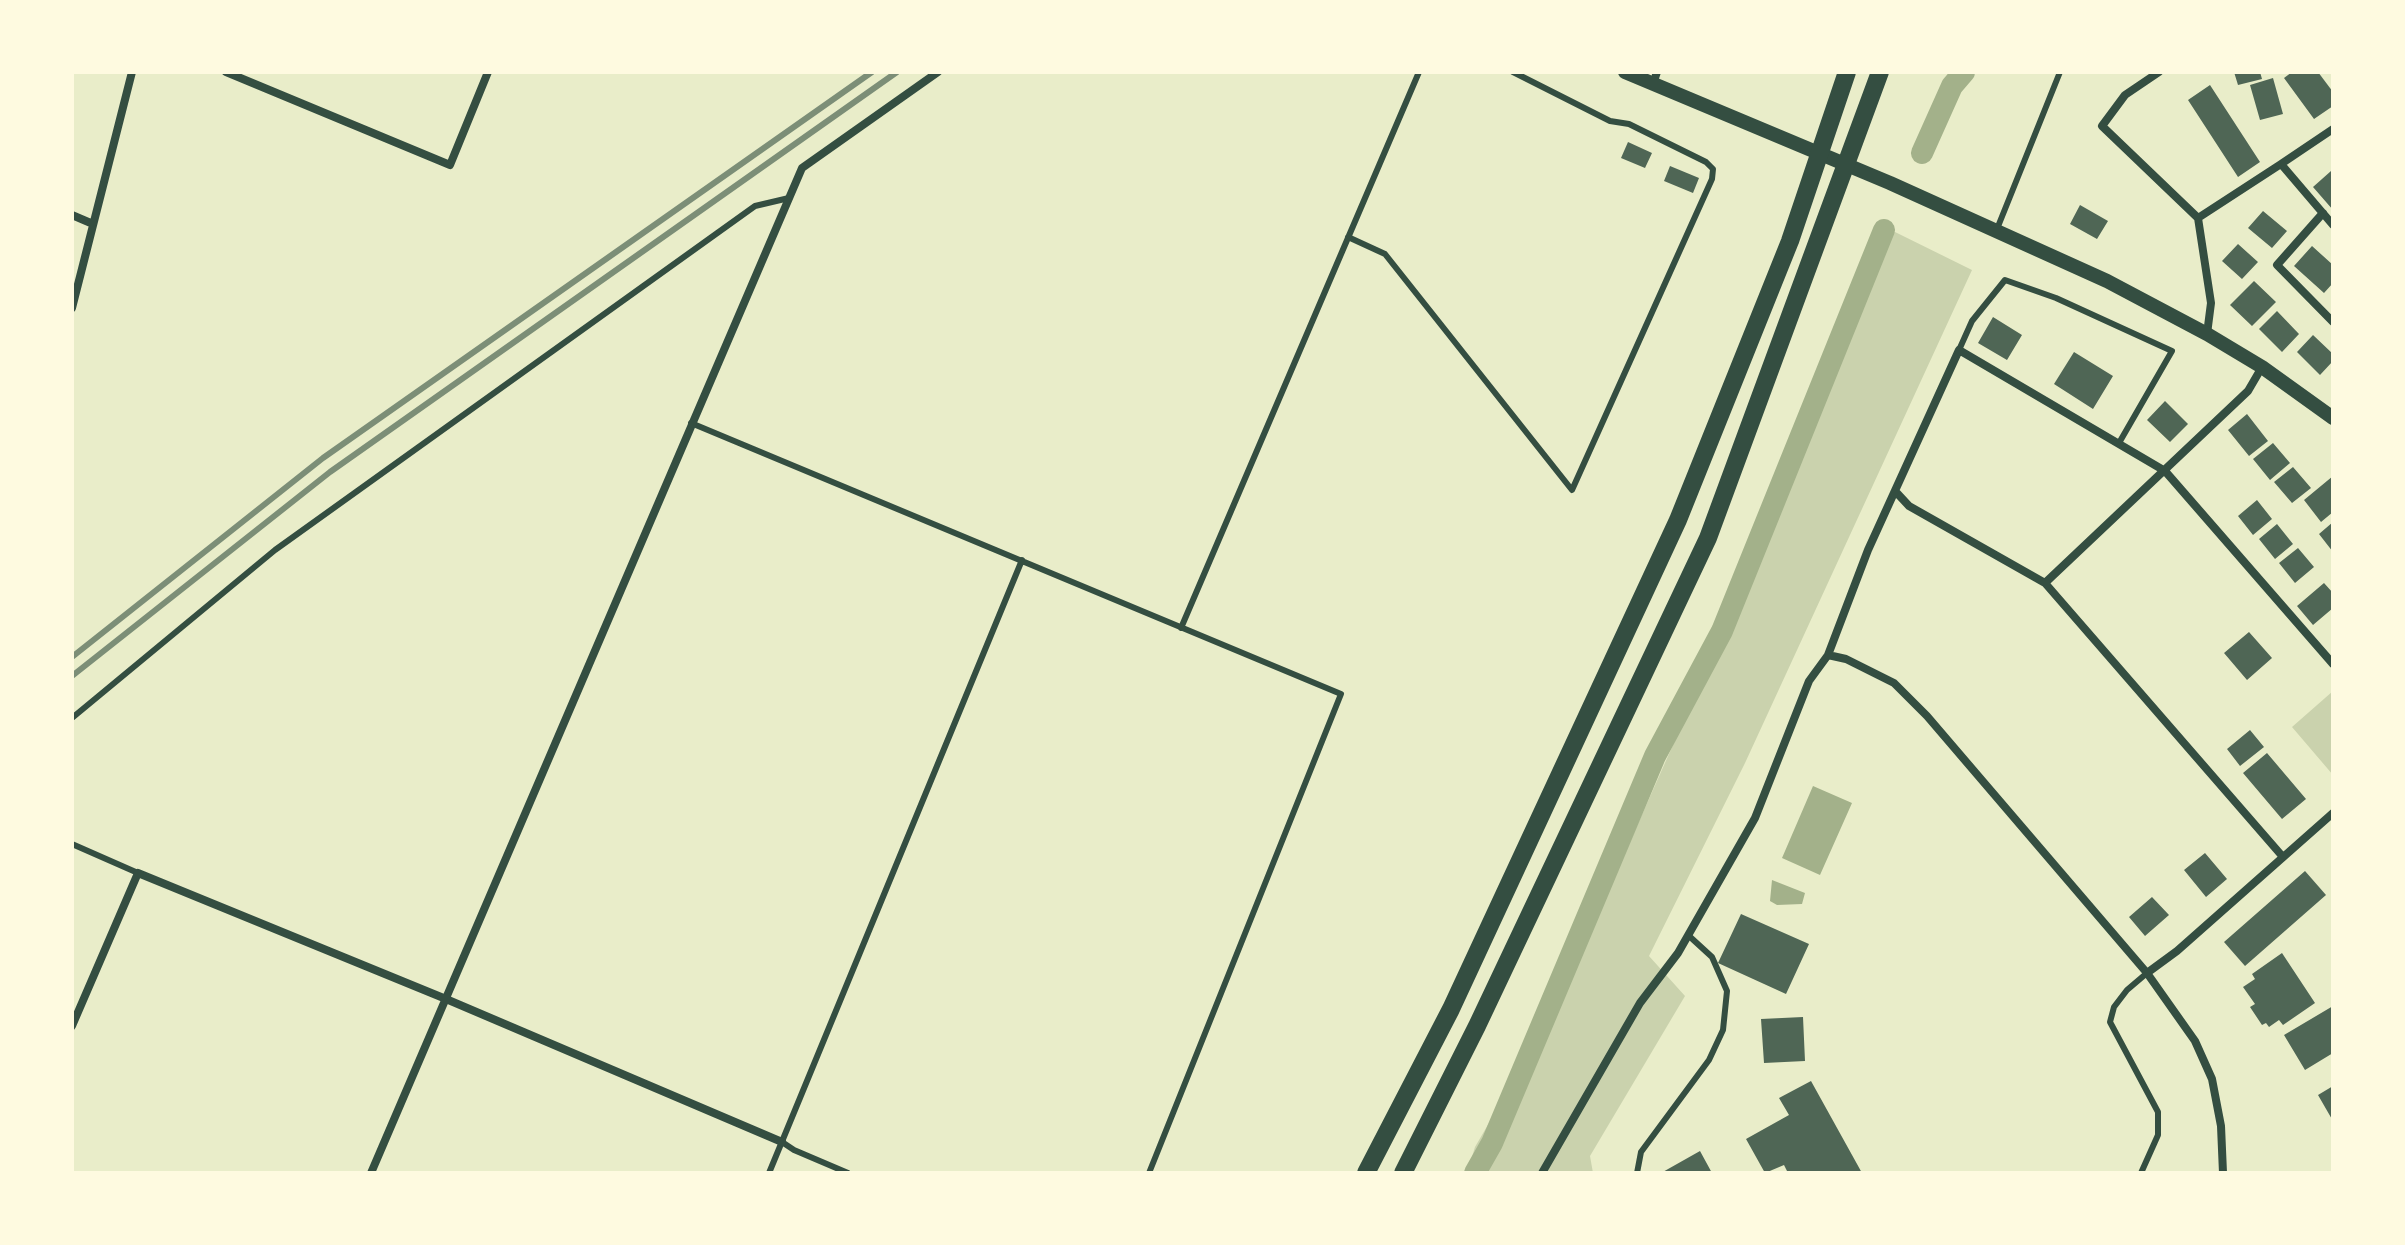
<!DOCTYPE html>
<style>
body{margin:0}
#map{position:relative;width:2405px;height:1245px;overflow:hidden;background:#e9edc9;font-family:Georgia,serif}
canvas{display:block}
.frame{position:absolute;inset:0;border:74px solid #fefae0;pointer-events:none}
</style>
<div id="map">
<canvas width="2405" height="1245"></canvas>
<div class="frame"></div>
</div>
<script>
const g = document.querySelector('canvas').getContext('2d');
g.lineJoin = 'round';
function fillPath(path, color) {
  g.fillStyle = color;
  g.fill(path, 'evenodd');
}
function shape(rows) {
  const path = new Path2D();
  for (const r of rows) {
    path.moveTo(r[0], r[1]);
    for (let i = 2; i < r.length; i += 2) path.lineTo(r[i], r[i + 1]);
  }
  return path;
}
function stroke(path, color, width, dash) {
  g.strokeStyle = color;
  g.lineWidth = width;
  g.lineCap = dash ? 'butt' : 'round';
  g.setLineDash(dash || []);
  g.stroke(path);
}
fillPath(shape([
 [1893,231,1972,270,1745,763,1649,956,1685,996,1590,1156,1593,1173,1467,1173,1475,1147,1557,1006,1796,468],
 [2333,691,2333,775,2292,727]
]), '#cad2ad');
fillPath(shape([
 [1813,786,1852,803,1820,875,1782,858],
 [1772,880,1805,893,1802,904,1777,905,1770,901]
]), '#a3b18a');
stroke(shape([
 [1922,153,1952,86,1964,72],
 [1475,1173,1492,1143,1655,756,1722,631,1884,230]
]), '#a3b18a', 22);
fillPath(shape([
 [2234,72,2260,72,2262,79,2238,85],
 [2292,72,2318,72,2333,92,2333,106,2314,119,2284,78],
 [2273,78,2283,114,2260,120,2250,85],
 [2210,85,2260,162,2238,177,2188,100],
 [1628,142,1652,153,1645,168,1621,158],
 [1670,166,1699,178,1693,193,1664,181],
 [2331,171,2333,174,2333,210,2313,187],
 [2080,205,2108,221,2097,239,2070,224],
 [2263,211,2287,231,2272,248,2248,228],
 [2238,244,2258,262,2242,279,2222,261],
 [2312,246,2333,265,2333,283,2324,293,2294,266],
 [2254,281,2276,302,2252,326,2230,305],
 [2277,311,2299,334,2282,352,2259,329],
 [1993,317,2022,335,2007,360,1978,343],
 [2313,335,2333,354,2333,361,2320,375,2297,352],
 [2074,352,2113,376,2093,409,2054,384],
 [2165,401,2188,424,2170,442,2147,420],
 [2247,414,2268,441,2249,456,2228,430],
 [2273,443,2290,463,2270,480,2253,459],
 [2293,467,2311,488,2292,503,2274,482],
 [2333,476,2333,512,2321,522,2304,500],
 [2257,500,2272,519,2253,535,2238,516],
 [2333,522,2333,552,2319,534],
 [2277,524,2293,544,2275,559,2259,539],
 [2298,548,2314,567,2295,583,2279,563],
 [2324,583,2333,593,2333,608,2313,625,2297,606],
 [2249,632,2272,658,2247,680,2224,653],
 [2250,730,2264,747,2240,766,2227,749],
 [2267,753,2306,799,2282,819,2243,773],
 [2205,853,2227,879,2206,897,2184,870],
 [2305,871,2326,895,2245,966,2224,942],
 [2152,897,2169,915,2145,936,2129,917],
 [1741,914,1809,944,1786,994,1718,963],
 [2282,953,2315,1003,2283,1025,2279,1020,2269,1027,2266,1023,2262,1025,2250,1007,2255,1004,2243,987,2255,979,2252,974],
 [2333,1006,2333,1053,2305,1070,2284,1035],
 [1803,1017,1805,1061,1764,1063,1761,1019],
 [1811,1081,1862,1173,1788,1173,1784,1165,1765,1173,1746,1139,1789,1115,1779,1098],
 [2333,1086,2333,1121,2318,1095],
 [1700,1151,1712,1173,1661,1173]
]), '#4f6655');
stroke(shape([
 [1997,229,2060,72],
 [1348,237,1385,254,1572,490,1712,179,1713,169,1706,162,1629,124,1610,121,1513,72],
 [1959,350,1972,321,2005,280,2056,298,2172,351,2119,443],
 [691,423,1341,694,1149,1173],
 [1181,628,1419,72],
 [72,718,275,550,755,206,789,198],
 [72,844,138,873],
 [782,1142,794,1150,848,1173],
 [769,1173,1022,560],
 [1637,1173,1641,1152,1709,1060,1723,1030,1727,991,1712,957,1688,935],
 [2141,1173,2158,1135,2158,1112,2110,1022,2114,1007,2127,990,2147,973]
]), '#344e41', 6);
stroke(shape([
 [226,72,450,165,488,72],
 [2159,72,2125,95,2102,126,2198,218,2211,303,2207,334],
 [1653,84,1657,72],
 [2333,129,2281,164,2333,225],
 [2323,213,2277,265,2333,322],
 [72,215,93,224],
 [2198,218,2281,164],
 [72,308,132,72],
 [1896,492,1909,506,2045,583,2283,857],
 [2045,583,2248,391,2262,367],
 [1828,655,1868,550,1959,350,2165,471,2333,664],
 [2147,973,2177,951,2333,813],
 [72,1026,138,873,446,999,782,1142],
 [371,1173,802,168,938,72],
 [1542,1173,1640,1003,1678,953,1755,818,1809,681,1828,655,1846,659,1894,683,1927,716,2147,973,2195,1041,2212,1079,2221,1126,2223,1173]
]), '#344e41', 8);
stroke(shape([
 [1625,72,1890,183,2107,281,2207,334,2262,367,2333,418]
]), '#344e41', 14);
stroke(shape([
 [1366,1173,1451,1009,1678,520,1790,241,1847,72],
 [1403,1173,1477,1026,1708,538,1880,72]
]), '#344e41', 18);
stroke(shape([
 [72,657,323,458,872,72],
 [72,676,330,472,897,72]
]), '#7c8e77', 6);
</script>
